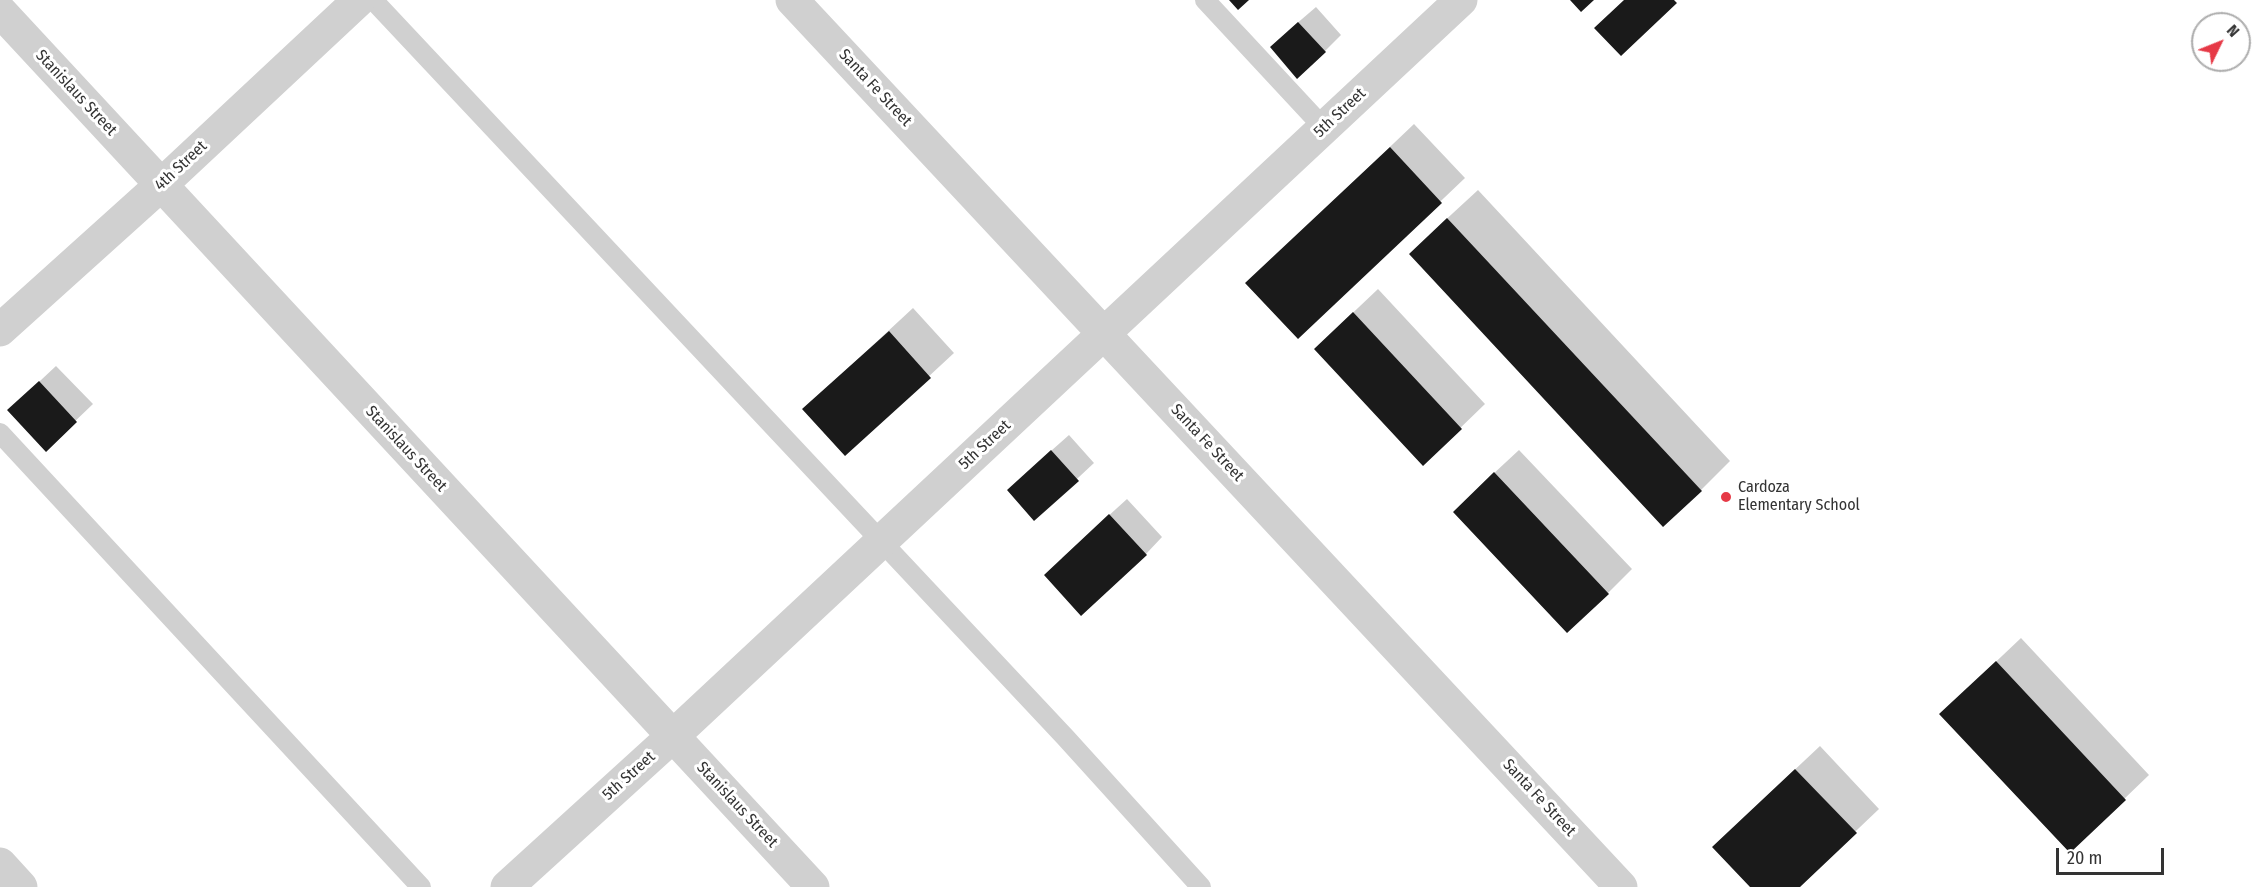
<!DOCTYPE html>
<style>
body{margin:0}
#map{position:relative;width:2263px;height:887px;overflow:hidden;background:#fff;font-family:"Fira Sans Condensed",sans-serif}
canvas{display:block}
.north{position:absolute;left:2191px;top:12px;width:60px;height:60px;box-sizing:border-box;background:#fff;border:2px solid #adadad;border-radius:50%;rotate:47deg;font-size:16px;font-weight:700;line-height:24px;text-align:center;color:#333}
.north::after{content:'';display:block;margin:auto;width:21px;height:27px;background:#e63946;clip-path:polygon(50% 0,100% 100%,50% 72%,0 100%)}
.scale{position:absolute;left:2056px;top:848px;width:108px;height:27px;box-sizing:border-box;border:3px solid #333;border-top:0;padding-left:8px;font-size:18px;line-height:21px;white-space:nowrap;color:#333;-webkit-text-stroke:4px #fff;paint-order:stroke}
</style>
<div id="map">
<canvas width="2263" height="887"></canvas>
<div class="north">N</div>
<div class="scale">20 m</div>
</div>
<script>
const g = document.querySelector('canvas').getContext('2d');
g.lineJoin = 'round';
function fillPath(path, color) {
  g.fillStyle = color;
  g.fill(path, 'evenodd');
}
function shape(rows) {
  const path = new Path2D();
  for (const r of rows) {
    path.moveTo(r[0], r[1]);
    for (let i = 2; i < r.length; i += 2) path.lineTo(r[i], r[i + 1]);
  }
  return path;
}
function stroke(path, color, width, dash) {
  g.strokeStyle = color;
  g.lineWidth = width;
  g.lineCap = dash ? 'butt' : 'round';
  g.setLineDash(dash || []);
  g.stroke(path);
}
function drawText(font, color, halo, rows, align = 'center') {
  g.font = font + ' "Fira Sans Condensed",sans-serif';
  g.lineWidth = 6;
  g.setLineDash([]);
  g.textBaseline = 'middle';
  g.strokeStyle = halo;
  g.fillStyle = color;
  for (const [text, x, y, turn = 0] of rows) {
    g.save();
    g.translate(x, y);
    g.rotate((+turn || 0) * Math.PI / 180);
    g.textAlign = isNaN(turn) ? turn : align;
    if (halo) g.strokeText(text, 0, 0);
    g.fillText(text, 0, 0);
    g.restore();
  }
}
fillPath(shape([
 [1316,7,1341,35,1325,51,1288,31],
 [1414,124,1465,178,1298,337,1271,260],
 [1478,190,1730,461,1701,490,1440,225],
 [1378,289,1485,404,1423,464,1340,325],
 [913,308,954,353,845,454,804,409],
 [56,366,93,404,46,449,26,394],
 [1069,435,1094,463,1034,519,1025,474],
 [1519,450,1632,569,1608,593,1478,488],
 [1127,499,1162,537,1146,554,1062,558],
 [2021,638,2149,775,2070,851,1965,691],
 [1820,746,1879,809,1797,887,1752,887,1738,823]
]), '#0003');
fillPath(shape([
 [1229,0,1249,0,1238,10],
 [1570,0,1594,0,1581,12],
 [1624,0,1674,0,1677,3,1621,56,1594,28],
 [1298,22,1326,52,1297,79,1270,47],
 [1390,147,1442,203,1298,339,1245,283],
 [1447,218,1702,491,1663,527,1409,254],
 [1353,312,1462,429,1423,466,1314,349],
 [889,331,931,378,845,456,802,409],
 [39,381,77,422,46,452,7,410],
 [1051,450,1079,481,1034,521,1007,490],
 [1494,472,1609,594,1567,633,1453,512],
 [1109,514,1147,555,1081,616,1044,575],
 [1996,661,2126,800,2070,853,1939,714],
 [1795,769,1857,833,1800,887,1750,887,1712,847]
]), '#1a1a1a');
stroke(shape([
 [373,0,1065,737,1201,887],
 [1205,0,1324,128],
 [0,433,421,887]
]), '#d0d0d0', 20);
stroke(shape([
 [792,0,1621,887],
 [0,11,813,887],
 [0,330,161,185,359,0],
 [0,864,21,887],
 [507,887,673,736,1461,0]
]), '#d0d0d0', 33);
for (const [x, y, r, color] of [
 [1726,497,6,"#e63946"]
]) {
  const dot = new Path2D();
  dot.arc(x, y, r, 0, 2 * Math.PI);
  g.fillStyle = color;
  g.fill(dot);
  stroke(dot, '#fff', 2);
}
drawText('16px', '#333', '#fff', [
 ["Santa Fe Street",875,88,47],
 ["Stanislaus Street",76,93,47],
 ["5th Street",1340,113,-43],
 ["4th Street",181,166,-43],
 ["Santa Fe Street",1207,443,47],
 ["5th Street",985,445,-43],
 ["Stanislaus Street",406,449,47],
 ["5th Street",629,776,-42],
 ["Santa Fe Street",1539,798,47],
 ["Stanislaus Street",737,805,47]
]);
drawText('16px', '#333', '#fff', [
 ["Cardoza",1738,488],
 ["Elementary School",1738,506]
], 'left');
</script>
